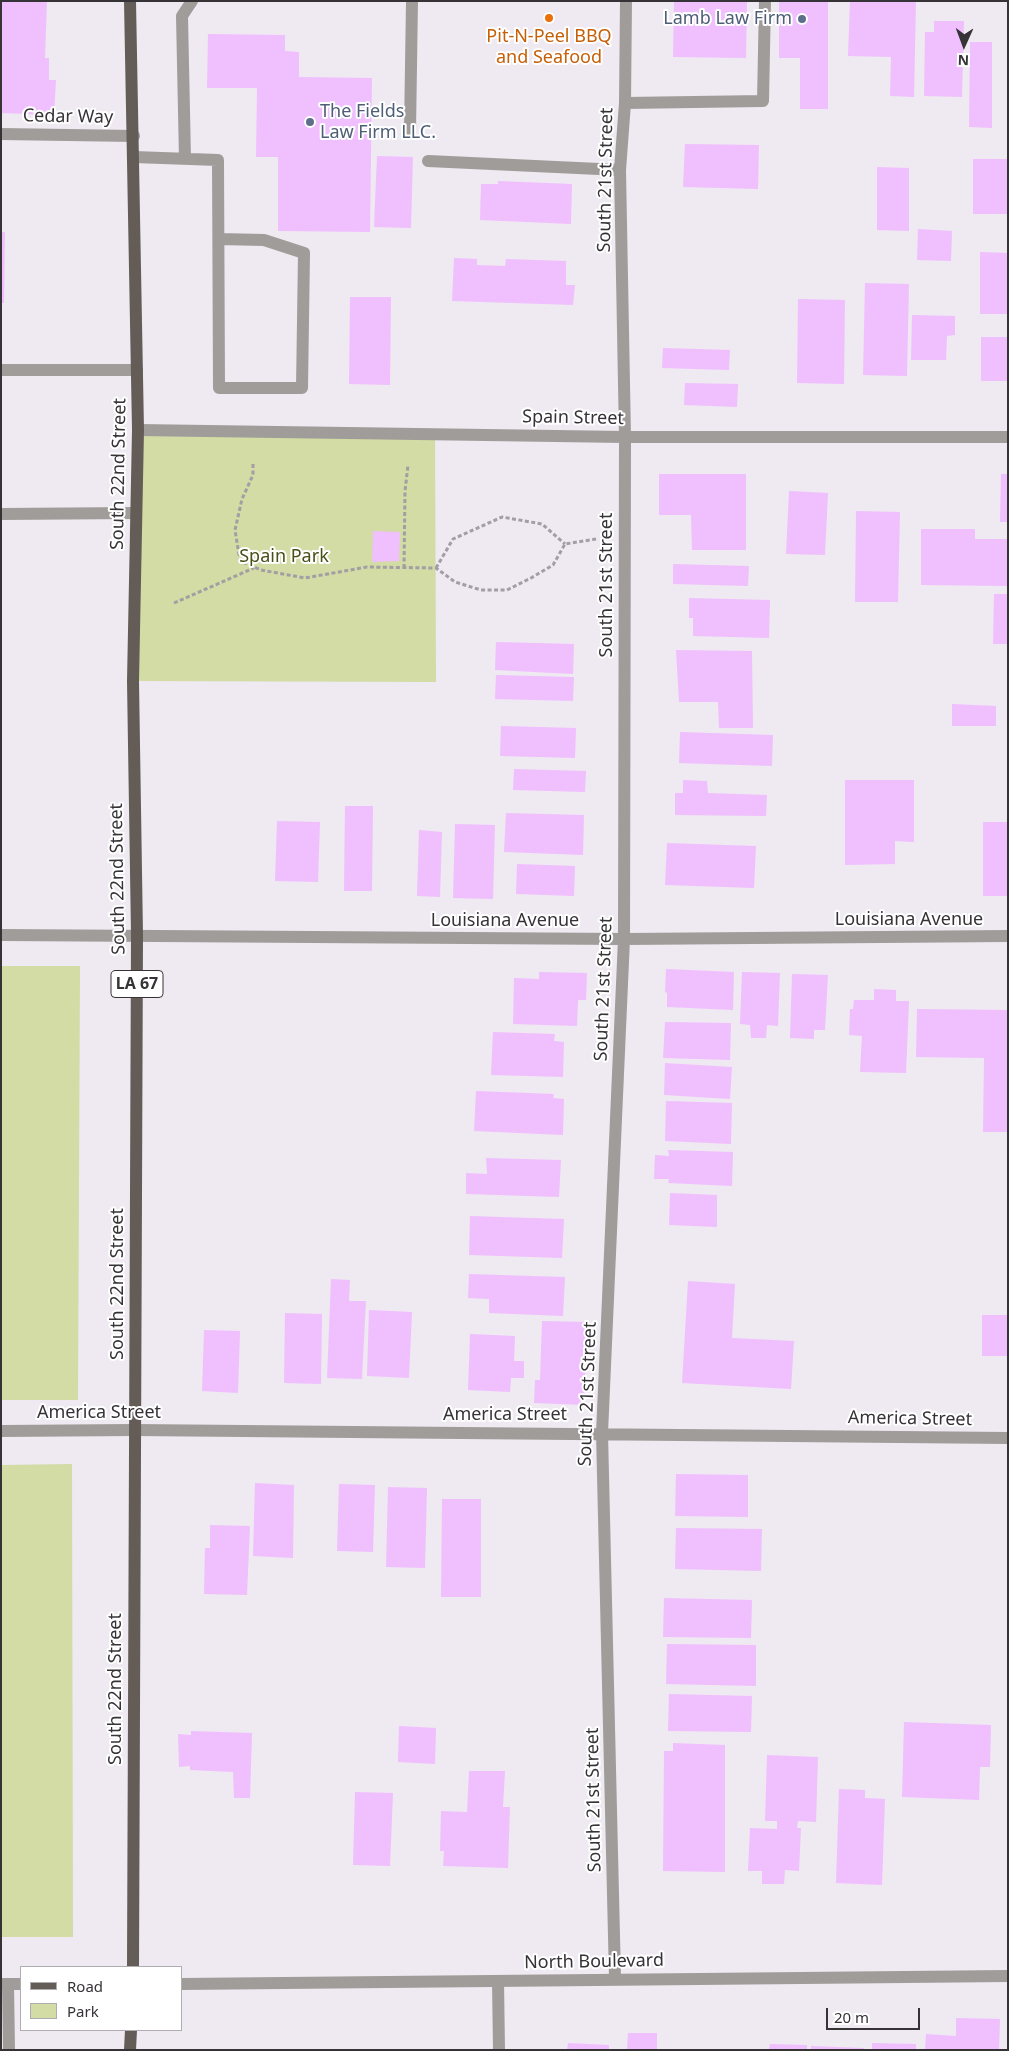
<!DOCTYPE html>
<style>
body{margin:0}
#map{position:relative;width:1009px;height:2051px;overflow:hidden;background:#efe9f1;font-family:"Noto Sans",sans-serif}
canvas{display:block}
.frame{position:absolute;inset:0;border:2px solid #363336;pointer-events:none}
.legend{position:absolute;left:20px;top:1966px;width:162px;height:65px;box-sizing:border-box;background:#fff;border:1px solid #afadaf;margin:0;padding:6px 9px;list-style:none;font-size:15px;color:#363336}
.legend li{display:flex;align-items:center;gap:10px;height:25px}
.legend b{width:25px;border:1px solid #afadaf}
.north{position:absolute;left:939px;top:20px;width:50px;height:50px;-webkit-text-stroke:4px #fff;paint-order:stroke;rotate:182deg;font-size:14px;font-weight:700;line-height:20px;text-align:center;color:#363336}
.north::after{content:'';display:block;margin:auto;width:18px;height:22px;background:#363336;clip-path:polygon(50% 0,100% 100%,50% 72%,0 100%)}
.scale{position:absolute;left:826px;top:2008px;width:94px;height:22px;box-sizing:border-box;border:2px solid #363336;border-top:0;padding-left:6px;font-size:15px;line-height:18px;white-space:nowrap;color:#363336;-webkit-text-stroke:4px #fff;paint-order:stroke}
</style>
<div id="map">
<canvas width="1009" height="2051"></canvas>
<div class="frame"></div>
<ul class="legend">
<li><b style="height:6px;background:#635c57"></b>Road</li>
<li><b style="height:14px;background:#d2dca4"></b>Park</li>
</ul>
<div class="north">N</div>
<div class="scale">20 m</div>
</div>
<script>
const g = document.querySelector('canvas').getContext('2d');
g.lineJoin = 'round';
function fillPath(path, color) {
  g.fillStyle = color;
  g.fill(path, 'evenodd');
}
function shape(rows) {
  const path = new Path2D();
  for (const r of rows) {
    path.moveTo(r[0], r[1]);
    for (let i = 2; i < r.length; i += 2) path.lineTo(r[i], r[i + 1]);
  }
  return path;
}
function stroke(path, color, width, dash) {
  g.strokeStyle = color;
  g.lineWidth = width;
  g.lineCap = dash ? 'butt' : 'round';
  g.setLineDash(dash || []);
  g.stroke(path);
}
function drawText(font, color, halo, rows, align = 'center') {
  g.font = font + ' "Noto Sans",sans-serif';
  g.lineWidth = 4;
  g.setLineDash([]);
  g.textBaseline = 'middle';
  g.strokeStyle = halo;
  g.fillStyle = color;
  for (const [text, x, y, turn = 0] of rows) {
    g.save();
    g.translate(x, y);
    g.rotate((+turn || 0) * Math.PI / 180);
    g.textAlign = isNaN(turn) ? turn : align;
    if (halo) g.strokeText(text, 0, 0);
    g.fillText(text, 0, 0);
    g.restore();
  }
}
fillPath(shape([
 [138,430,435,433,436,682,133,681],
 [1,966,80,966,78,1400,1,1400],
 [72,1464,73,1937,1,1937,1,1465]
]), '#d2dca4');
fillPath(shape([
 [1,1,47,1,45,58,49,58,49,80,56,80,54,115,1,113],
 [674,1,747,1,746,58,673,57],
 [779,1,828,1,828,109,800,109,800,58,779,58],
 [850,1,916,1,914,97,890,96,891,57,848,56],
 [934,21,964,21,962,97,924,96,925,32,934,32],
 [208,34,285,35,285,51,299,52,299,77,372,78,370,232,278,231,278,157,256,157,257,88,207,88],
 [970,42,992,42,992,128,969,127],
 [685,144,759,145,758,189,683,187],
 [377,156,413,157,411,228,374,227],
 [973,159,1008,159,1008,214,973,214],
 [877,167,909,168,909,231,877,230],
 [498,181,572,184,571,224,480,220,481,184,498,184],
 [918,229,952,231,951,261,917,260],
 [1,232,5,232,4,303,1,303],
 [980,252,1008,253,1008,314,980,314],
 [454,258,477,259,477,265,505,266,506,259,566,261,566,285,575,285,573,305,452,301],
 [865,283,909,284,907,376,863,375],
 [350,297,391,297,390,385,349,384],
 [798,299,845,300,844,384,797,383],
 [912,315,955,316,955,335,947,336,946,360,911,360],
 [981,337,1008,337,1008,381,981,381],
 [663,348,730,350,729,370,662,368],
 [685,383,738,384,737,407,684,405],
 [659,474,746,474,746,550,692,550,691,515,659,515],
 [1001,474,1008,474,1008,522,1000,522],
 [789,491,828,493,825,555,786,554],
 [856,511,900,512,898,602,855,602],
 [921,529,975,529,975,539,1008,539,1008,586,921,585],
 [373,531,400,532,399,561,372,562],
 [673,564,749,566,748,586,673,584],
 [994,594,1008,594,1008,644,993,644],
 [689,598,770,600,769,638,693,636,693,618,689,618],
 [496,642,574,644,573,674,495,670],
 [676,650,752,651,753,728,719,728,718,702,679,702],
 [496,675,574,677,573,701,495,699],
 [952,704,996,706,996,726,952,726],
 [501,726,576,728,575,758,500,756],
 [680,732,773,735,772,766,679,763],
 [514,769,586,771,585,792,513,790],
 [683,780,707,781,708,793,767,795,766,816,675,815,675,793,683,793],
 [845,780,914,780,914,842,895,841,895,864,845,865],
 [345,806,373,806,372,891,344,891],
 [506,813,584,815,583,855,504,852],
 [277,821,320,822,318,882,275,881],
 [983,822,1008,822,1008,896,983,896],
 [455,824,495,825,493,899,453,898],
 [419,830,442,832,440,897,417,896],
 [667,843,756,846,754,888,665,885],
 [517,864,575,866,574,896,516,894],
 [666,969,734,972,733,1010,667,1007,667,993,665,992],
 [539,972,587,973,586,1000,578,1000,577,1026,513,1024,514,978,539,979],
 [742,972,780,973,778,1026,767,1025,766,1038,751,1038,750,1025,740,1024],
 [792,974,828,975,825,1030,814,1030,814,1039,790,1038],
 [874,989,896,990,896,1001,909,1001,906,1073,860,1072,862,1036,849,1035,850,1009,853,1009,854,1000,874,1000],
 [917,1009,1008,1010,1008,1132,983,1132,984,1058,916,1057],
 [665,1022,731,1023,730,1060,663,1058],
 [493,1032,555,1034,554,1041,564,1042,563,1077,491,1075],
 [665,1063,732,1067,730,1099,664,1095],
 [476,1091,554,1094,553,1098,564,1099,563,1135,474,1131],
 [666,1101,732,1103,731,1144,665,1141],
 [668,1150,733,1152,732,1186,668,1183,669,1179,654,1179,655,1155,669,1156],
 [486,1158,561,1160,559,1197,466,1194,466,1173,487,1174],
 [670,1193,717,1195,717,1227,669,1225],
 [470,1216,564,1219,562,1258,469,1255],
 [469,1274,565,1277,563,1316,489,1313,489,1299,468,1298],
 [331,1279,350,1280,349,1301,366,1301,362,1379,327,1378],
 [688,1281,735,1284,732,1338,794,1341,791,1389,682,1383],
 [369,1310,412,1312,409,1378,367,1376],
 [285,1313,322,1314,321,1384,284,1383],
 [982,1315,1008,1315,1008,1356,982,1356],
 [542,1321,587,1322,584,1405,534,1403,535,1380,540,1380],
 [204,1330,240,1331,238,1393,202,1391],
 [470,1334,515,1336,514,1361,524,1361,524,1378,511,1378,510,1392,468,1390],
 [676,1474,748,1475,748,1517,675,1516],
 [255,1483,294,1485,293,1558,253,1556],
 [339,1484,375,1485,373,1552,337,1551],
 [388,1487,427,1488,425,1568,386,1567],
 [442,1499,481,1499,481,1597,441,1597],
 [210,1525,250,1526,247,1595,204,1594,205,1548,210,1548],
 [676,1528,762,1529,761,1571,675,1569],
 [664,1598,752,1600,751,1638,663,1637],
 [667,1644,756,1645,756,1686,666,1684],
 [669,1694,752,1696,751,1732,668,1731],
 [904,1722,991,1725,990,1767,980,1767,979,1800,902,1797],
 [399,1726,436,1728,435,1764,398,1762],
 [191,1731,252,1733,250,1798,234,1798,233,1772,190,1770,190,1766,179,1767,178,1734,191,1735],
 [673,1743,725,1745,725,1872,663,1871,664,1751,673,1751],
 [767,1755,818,1757,816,1822,798,1821,797,1828,801,1828,799,1871,785,1870,784,1884,762,1884,762,1871,748,1871,750,1828,777,1829,777,1821,765,1821],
 [469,1771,505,1771,503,1807,510,1807,508,1868,443,1866,444,1851,440,1851,441,1811,467,1812],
 [839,1789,865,1790,865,1798,885,1799,882,1885,836,1883],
 [355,1792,393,1793,390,1866,353,1865],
 [956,2018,1000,2019,999,2050,925,2050,926,2034,956,2036],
 [628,2033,657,2033,657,2050,627,2050],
 [568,2043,609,2045,609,2050,567,2050],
 [872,2043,916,2044,916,2050,872,2050],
 [770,2044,807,2045,807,2050,769,2050],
 [811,2046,864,2048,864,2050,811,2050]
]), '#f0bffe');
stroke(shape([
 [253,464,253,475,242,499,235,530,240,561,261,570,305,578,367,567,436,568,455,582,481,590,507,590,531,578,553,565,565,544,596,539],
 [404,568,405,491,408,465],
 [436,568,453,539,502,517,542,524,565,544],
 [174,603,254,568]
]), '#a29ea4', 3, [4, 2.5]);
stroke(shape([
 [625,103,763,101,765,1],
 [410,131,412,1],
 [134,157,218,160,219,388,302,388,304,253,264,240,219,239],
 [185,159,182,16,192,1],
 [428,161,620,170],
 [1,370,137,370],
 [8,1984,9,2050]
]), '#a09c9a', 12);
stroke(shape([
 [1,134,134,136],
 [138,430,625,437,1008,437],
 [1,514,136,513],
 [1,935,624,939,1008,936],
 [1,1431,134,1430,1008,1438],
 [615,1978,602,1433,624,939,625,437,620,170,625,103,626,1],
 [498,1981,499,2050]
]), '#a09c9a', 12);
stroke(shape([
 [1,1984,21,1984],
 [181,1984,1008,1976]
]), '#a09c9a', 12);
stroke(shape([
 [130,1,138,430,133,681,137,935,133,1967],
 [130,2050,131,2030]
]), '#635c57', 12);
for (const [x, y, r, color] of [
 [549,18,5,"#e8710a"],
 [802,19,5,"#5c6f8a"],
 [310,122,5,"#5c6f8a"]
]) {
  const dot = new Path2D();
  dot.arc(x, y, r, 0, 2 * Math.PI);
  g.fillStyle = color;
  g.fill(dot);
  stroke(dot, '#fff', 2);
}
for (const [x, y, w] of [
 [137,984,52]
]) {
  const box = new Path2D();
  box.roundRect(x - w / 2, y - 13.5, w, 27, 4);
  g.fillStyle = '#fff';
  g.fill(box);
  stroke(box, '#363336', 1);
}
drawText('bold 16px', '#363336', null, [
 ["LA 67",137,984]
]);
drawText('18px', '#4e5e75', '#fff', [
 ["Lamb Law Firm",792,19],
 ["The Fields",320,112,"left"],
 ["Law Firm LLC.",320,133,"left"]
], 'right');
drawText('18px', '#c56008', '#fff', [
 ["Pit-N-Peel BBQ",549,37],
 ["and Seafood",549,58]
]);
drawText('18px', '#363336', '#fff', [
 ["Cedar Way",68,117,1],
 ["South 21st Street",606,180,-89],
 ["Spain Street",573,418,1],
 ["South 22nd Street",119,474,-89],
 ["South 21st Street",607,585,-90],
 ["South 22nd Street",118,879,-91],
 ["Louisiana Avenue",909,920],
 ["Louisiana Avenue",505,921],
 ["South 21st Street",604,989,-88],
 ["South 22nd Street",118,1284,-90],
 ["South 21st Street",588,1394,-88],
 ["America Street",99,1413],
 ["America Street",505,1415],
 ["America Street",910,1419,1],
 ["South 22nd Street",116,1689,-90],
 ["South 21st Street",594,1800,-91],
 ["North Boulevard",594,1962,-1]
]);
drawText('18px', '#484f17', '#fff', [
 ["Spain Park",284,557]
]);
</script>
